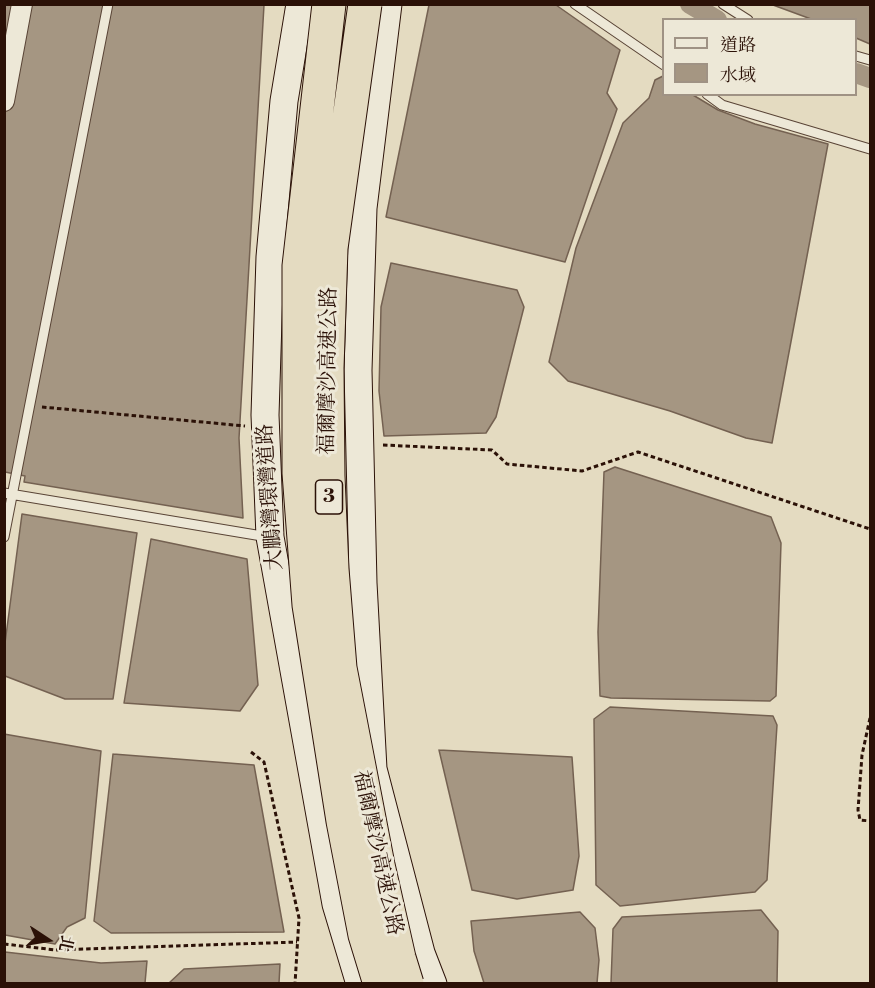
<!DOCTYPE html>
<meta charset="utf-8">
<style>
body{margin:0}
#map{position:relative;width:875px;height:988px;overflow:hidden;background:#e4dbc1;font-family:"Libre Bodoni","Noto Serif TC",serif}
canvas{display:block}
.frame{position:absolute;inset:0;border:6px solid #2b1107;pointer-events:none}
.legend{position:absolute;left:662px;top:18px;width:195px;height:78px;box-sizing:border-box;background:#ede8d7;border:2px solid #9f9284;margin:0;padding:8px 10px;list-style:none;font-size:18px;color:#2b1107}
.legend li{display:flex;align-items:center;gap:12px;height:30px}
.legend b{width:30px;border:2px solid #9f9284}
.north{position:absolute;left:18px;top:910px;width:60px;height:60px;-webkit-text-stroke:4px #ede8d7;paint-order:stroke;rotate:102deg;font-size:16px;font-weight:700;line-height:24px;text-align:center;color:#2b1107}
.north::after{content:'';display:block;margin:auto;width:21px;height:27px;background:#2b1107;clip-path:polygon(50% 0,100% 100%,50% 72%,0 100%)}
</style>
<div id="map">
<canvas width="875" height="988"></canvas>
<div class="frame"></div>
<ul class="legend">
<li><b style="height:8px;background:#ede8d7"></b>道路</li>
<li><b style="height:16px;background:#a59682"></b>水域</li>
</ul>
<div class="north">北</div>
</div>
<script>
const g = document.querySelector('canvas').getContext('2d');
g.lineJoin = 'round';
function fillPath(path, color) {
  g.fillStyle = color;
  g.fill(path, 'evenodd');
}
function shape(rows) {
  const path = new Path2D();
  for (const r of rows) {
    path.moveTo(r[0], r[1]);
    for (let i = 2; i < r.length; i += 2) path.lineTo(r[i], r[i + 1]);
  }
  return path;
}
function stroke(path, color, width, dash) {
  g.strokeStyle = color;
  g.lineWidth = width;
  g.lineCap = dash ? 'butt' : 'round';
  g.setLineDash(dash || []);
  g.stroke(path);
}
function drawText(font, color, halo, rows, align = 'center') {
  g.font = font + ' "Libre Bodoni","Noto Serif TC",serif';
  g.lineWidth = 6;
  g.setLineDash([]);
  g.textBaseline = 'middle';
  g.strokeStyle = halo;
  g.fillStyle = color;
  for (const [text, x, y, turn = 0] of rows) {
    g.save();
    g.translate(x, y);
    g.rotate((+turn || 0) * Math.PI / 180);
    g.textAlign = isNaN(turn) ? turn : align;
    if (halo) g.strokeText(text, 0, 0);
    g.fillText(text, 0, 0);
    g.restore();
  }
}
const water = shape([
 [4,5,264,5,239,438,243,518,24,482,25,476,5,472,4,5],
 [429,5,556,5,620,50,607,93,617,109,565,262,386,217,429,5],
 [773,5,870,5,870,44,856,38,856,20,811,19,773,5],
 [663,76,664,94,693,95,718,110,755,124,828,144,772,443,746,438,670,411,568,381,549,362,576,248,623,123,649,98,655,80,663,76],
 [391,263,517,290,524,307,496,417,486,433,384,436,379,391,381,307,391,263],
 [615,467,771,517,781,543,776,696,770,701,611,698,600,696,598,632,604,472,615,467],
 [22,514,137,533,113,699,65,699,5,676,5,643,22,514],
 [151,539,247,559,258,685,240,711,124,703,151,539],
 [610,707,773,716,777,725,767,880,755,892,620,906,596,885,594,719,610,707],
 [4,734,101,751,85,918,67,927,55,944,5,935,4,734],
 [439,750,572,757,579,856,573,890,517,899,472,890,439,750],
 [113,754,254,765,284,932,111,933,94,921,113,754],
 [761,910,778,931,777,983,611,983,613,929,622,917,761,910],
 [580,912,595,928,599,960,597,983,484,983,474,951,471,921,580,912],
 [5,952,101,963,147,961,145,983,5,983,5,952],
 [280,964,279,983,169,983,184,969,280,964]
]);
fillPath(water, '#a59682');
stroke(water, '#746151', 1.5);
stroke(shape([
 [690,4,717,20],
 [856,73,870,78]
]), '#a59682', 20);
const lane = shape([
 [575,4,664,65],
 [723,4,748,20],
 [856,56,870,60],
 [707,94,722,105,870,149],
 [4,493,268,537],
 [4,537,108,4]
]);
const street = shape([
 [4,101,22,4]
]);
const secondary = shape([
 [300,4,284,101,270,257,265,415,270,537,336,904,360,984],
 [388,4,363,208,358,370,363,583,373,769,421,953,433,984]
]);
stroke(lane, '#594436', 11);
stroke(street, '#594436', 22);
stroke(secondary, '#2b1107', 29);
stroke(shape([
 [42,407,245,426],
 [383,445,492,450,507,464,582,471,638,452,870,529],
 [870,718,862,755,858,810,860,820,870,821],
 [251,752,264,762,299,918,295,984],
 [4,944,56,950,297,942]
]), '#2b1107', 3, [4.5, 3]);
stroke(lane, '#ede8d7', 9);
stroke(street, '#ede8d7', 20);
stroke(secondary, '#ede8d7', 27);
const highwayBridge = shape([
 [329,4,299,266,299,473,309,605,343,821,365,935,380,984],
 [365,4,331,248,327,368,328,476,332,569,340,668,378,865,399,958,407,984]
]);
stroke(highwayBridge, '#2b1107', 35, []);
stroke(highwayBridge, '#e4dbc1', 33);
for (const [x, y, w] of [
 [329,497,27]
]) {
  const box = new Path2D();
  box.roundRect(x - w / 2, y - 17, w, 34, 4.5);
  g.fillStyle = '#ede8d7';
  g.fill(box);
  stroke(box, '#2b1107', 1.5);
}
drawText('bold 20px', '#2b1107', null, [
 ["3",329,497]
]);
drawText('21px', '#2b1107', '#ede8d7', [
 ["福爾摩沙高速公路",329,371,-89],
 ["大鵬灣環灣道路",271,497,-94],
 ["福爾摩沙高速公路",377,853,78]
]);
</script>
